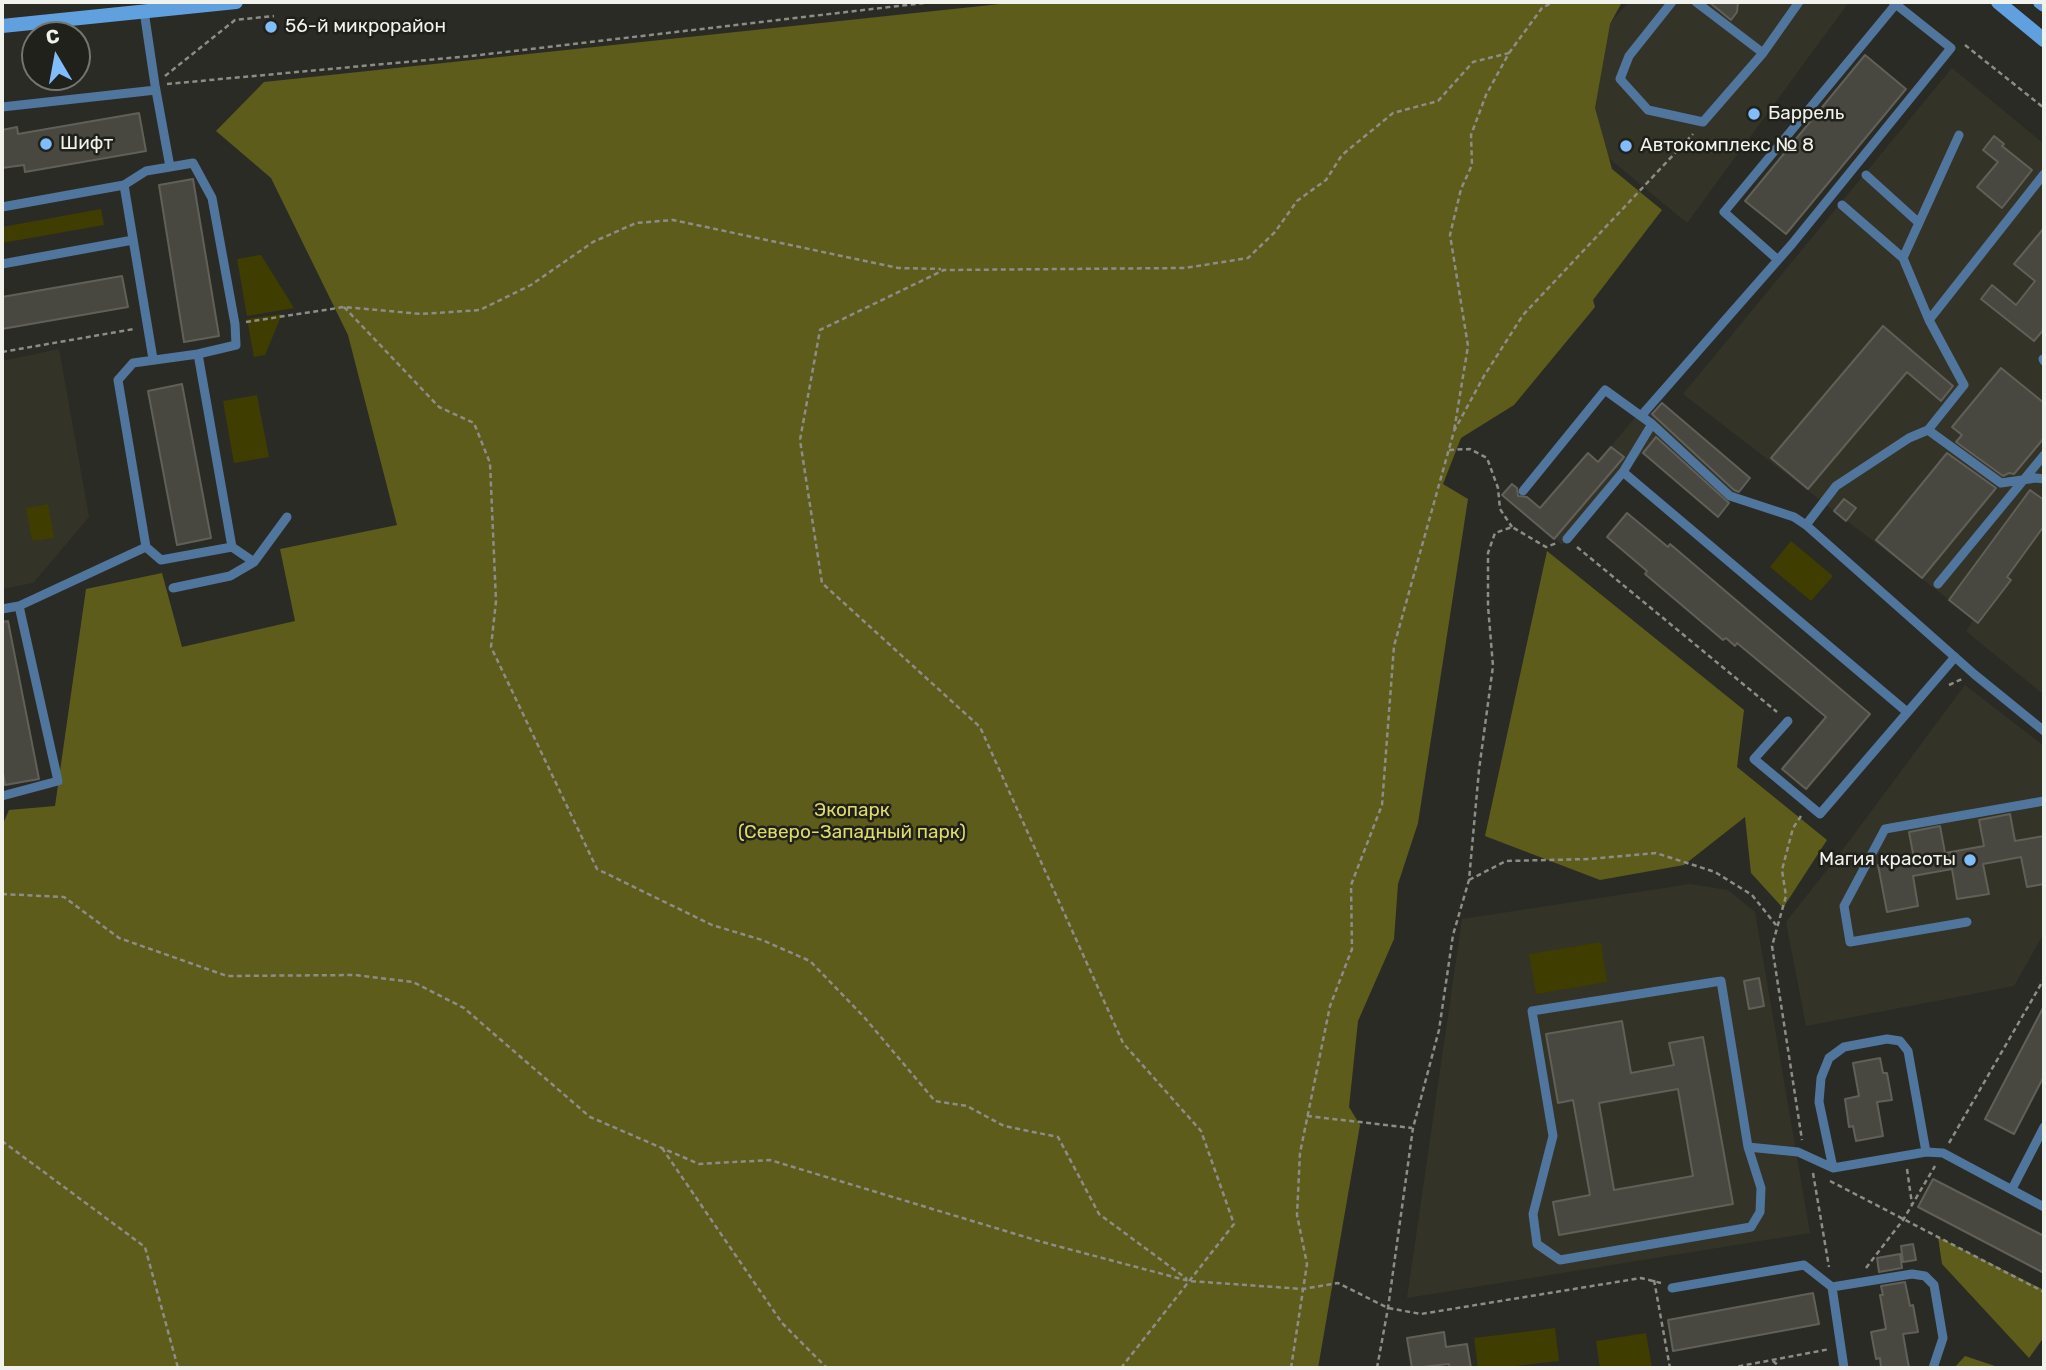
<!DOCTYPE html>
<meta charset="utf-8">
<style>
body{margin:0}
#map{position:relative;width:2046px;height:1370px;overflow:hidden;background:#2b2b25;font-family:Rubik,sans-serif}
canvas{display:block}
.frame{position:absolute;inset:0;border:4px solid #f2f2ed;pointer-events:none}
.north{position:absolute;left:21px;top:21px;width:70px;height:70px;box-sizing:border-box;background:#21211b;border:2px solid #75756f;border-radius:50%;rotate:350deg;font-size:19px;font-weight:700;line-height:28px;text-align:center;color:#f2f2ed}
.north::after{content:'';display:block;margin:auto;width:24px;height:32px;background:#80bdfa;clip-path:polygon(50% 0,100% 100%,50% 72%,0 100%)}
</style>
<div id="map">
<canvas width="2046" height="1370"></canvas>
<div class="frame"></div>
<div class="north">С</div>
</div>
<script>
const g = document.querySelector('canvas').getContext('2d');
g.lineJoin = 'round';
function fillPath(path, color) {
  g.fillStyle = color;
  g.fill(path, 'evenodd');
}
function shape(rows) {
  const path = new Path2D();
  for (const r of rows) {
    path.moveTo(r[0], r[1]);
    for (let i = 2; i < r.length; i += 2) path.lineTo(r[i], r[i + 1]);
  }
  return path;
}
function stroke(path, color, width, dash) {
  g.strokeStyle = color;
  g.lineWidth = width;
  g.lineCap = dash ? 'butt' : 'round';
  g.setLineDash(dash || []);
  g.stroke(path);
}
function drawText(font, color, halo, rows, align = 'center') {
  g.font = font + ' Rubik,sans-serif';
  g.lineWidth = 5;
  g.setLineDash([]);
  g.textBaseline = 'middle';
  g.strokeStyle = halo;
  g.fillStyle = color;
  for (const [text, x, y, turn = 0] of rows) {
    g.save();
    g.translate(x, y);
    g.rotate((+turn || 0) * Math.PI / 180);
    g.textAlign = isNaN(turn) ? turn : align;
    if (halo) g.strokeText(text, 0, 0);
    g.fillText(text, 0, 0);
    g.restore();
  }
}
fillPath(shape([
 [1629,2,1849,2,1687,223,1541,102],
 [1952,68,2044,144,2044,695,1966,631,1974,619,1683,394],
 [59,349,89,517,33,583,2,589,2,361],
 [1662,402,1750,478,1718,517,1642,453,1562,545,1542,528,1633,420,1642,406,1652,413],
 [1965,685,2044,746,2044,933,2014,986,1806,1026,1786,922,1838,856],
 [1690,884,1728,890,1755,912,1810,1233,1407,1298,1462,919]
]), '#343327');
fillPath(shape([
 [101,209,104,225,2,243,2,227],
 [260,255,261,255,294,308,247,316,237,259],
 [282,314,265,355,254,357,247,319],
 [257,395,269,457,234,463,223,401],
 [48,504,54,538,32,541,26,508],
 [1791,541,1833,576,1811,601,1770,567],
 [1601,942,1607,982,1536,994,1529,954],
 [1555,1328,1559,1361,1498,1368,1478,1368,1474,1338],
 [1646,1333,1652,1368,1600,1368,1596,1341]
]), '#3f3d00');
fillPath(shape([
 [1019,2,1622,2,1610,24,1595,108,1612,169,1662,210,1593,300,1595,307,1514,405,1461,438,1443,484,1468,499,1418,823,1398,884,1394,939,1358,1021,1349,1107,1360,1125,1318,1368,2,1368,2,826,9,810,55,806,86,589,162,573,182,647,295,621,280,549,397,525,348,335,271,178,216,131,264,82],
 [1547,551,1744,710,1737,767,1827,840,1783,908,1751,873,1745,817,1684,865,1600,880,1485,836],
 [1938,1237,2044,1290,2044,1337,2029,1358,1942,1264],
 [1965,1356,2001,1368,1954,1368]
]), '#5e5c1b');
const building = shape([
 [1709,2,1738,2,1737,12,1731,20,1709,2],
 [1865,55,1906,89,1786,234,1745,201,1865,55],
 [139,113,146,151,25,172,24,165,2,168,2,130,17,127,18,134,139,113],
 [1994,136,2004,144,2002,146,2032,170,2002,208,1977,187,1998,162,1983,150,1994,136],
 [193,179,219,336,184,342,159,185,193,179],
 [2044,228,2044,329,2034,341,1981,299,1992,285,2016,305,2035,281,2014,264,2044,228],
 [122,276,128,307,2,329,2,297,122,276],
 [1883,326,1953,386,1941,401,1907,372,1808,489,1771,458,1883,326],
 [2001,368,2044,403,2044,438,2014,474,2009,473,2003,476,1956,442,1962,435,1952,427,2001,368],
 [182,384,211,538,177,545,148,391,182,384],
 [1662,403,1750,478,1739,492,1734,490,1652,414,1662,403],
 [1656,437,1729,503,1718,517,1643,453,1656,437],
 [1611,447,1624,457,1554,539,1502,495,1512,484,1517,488,1518,496,1527,497,1540,508,1588,453,1598,462,1611,447],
 [1947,453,1996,488,1922,578,1876,540,1947,453],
 [2030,490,2044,500,2044,526,2007,577,2011,580,1978,623,1949,600,2030,490],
 [1844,499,1856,508,1846,521,1834,511,1844,499],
 [1627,513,1668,547,1670,544,1870,714,1806,789,1782,769,1826,717,1737,643,1735,646,1726,638,1723,640,1645,574,1647,571,1607,537,1627,513],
 [8,621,39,779,5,785,2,766,2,622,8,621],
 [2010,814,2015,841,2044,836,2044,884,2027,887,2021,857,1983,864,1989,894,1957,899,1952,869,1913,876,1918,906,1887,912,1878,865,1914,859,1909,832,1940,826,1945,853,1984,846,1979,820,2010,814],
 [1759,978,1764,1006,1749,1009,1744,981,1759,978],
 [2044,1006,2044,1076,2014,1134,1985,1119,2044,1006],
 [1622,1021,1631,1073,1674,1065,1669,1043,1703,1037,1733,1204,1559,1235,1553,1202,1590,1195,1573,1100,1558,1103,1546,1034,1622,1021],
 [1678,1089,1693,1176,1614,1190,1599,1103,1678,1089],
 [1880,1058,1883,1073,1887,1073,1892,1100,1877,1102,1883,1136,1856,1141,1853,1126,1849,1127,1845,1099,1859,1096,1853,1063,1880,1058],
 [1933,1179,2044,1236,2044,1273,1918,1207,1933,1179],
 [1913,1244,1916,1260,1903,1262,1901,1246,1913,1244],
 [1900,1254,1902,1268,1879,1272,1877,1258,1900,1254],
 [1905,1282,1910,1306,1913,1305,1918,1332,1903,1334,1909,1368,1881,1368,1880,1358,1876,1359,1871,1332,1886,1329,1880,1295,1883,1295,1881,1286,1905,1282],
 [1813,1293,1819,1324,1673,1351,1668,1320,1813,1293],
 [1444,1332,1446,1347,1467,1344,1471,1368,1450,1368,1449,1364,1412,1368,1407,1338,1444,1332]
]);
fillPath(building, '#484841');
stroke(building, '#606058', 2);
stroke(shape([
 [1965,45,2044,108],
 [1509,53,1542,8,1553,2],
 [165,76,235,20,274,16],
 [167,84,471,56,932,2],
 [344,307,439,407,474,423,490,463,496,601,491,647,597,869,712,925,762,940,810,961,864,1017,935,1101,967,1106,1004,1126,1058,1137,1099,1214,1187,1279],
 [246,322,344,307,421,314,480,310,531,285,593,242,636,223,673,220,898,268,941,269],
 [2,352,134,329],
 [1449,450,1470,449,1487,458,1498,488,1500,509,1512,527],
 [1577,547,1777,712],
 [1949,685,1962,679],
 [1801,816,1793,828,1782,870,1786,896,1772,946,1802,1140],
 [1469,880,1506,861,1589,859,1656,853,1715,872,1752,895,1776,925],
 [2,894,64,897,119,938,227,976,355,975,413,982,464,1008,590,1117,699,1164,770,1160,1042,1242,1189,1281,1303,1289,1338,1283,1388,1308,1421,1314,1641,1278,1661,1283],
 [1307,1116,1412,1128],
 [2,1141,145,1247,178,1368],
 [1949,1143,2044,979],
 [662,1148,782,1323,827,1368],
 [1907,1169,1912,1204],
 [1813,1173,1829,1267],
 [1830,1181,2044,1292],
 [1866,1268,1903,1220,1935,1166],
 [1654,1280,1670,1368],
 [1773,1361,1781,1368],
 [1121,1368,1234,1224,1201,1131,1123,1043,980,727,822,583,800,440,820,330,944,270,1185,268,1248,258,1275,232,1297,201,1326,180,1342,155,1393,113,1438,101,1473,62,1509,53,1486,95,1471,135,1472,165,1461,189,1450,235,1468,346,1454,431],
 [1291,1368,1307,1264,1297,1215,1300,1153,1330,1006,1352,949,1351,885,1382,805,1394,646,1454,431,1484,376,1523,315,1693,134],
 [1377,1368,1388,1308,1413,1128,1439,1030,1453,935,1469,880,1479,770,1493,666,1488,606,1488,553,1495,533,1512,527,1546,547,1557,543],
 [1730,1368,1830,1349]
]), '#8d8d88', 2.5, [5, 3.5]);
stroke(shape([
 [1672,2,1629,56,1620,79,1648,110,1703,122,1763,53,1799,2],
 [1696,2,1763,53],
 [2,107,156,90],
 [1866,175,1919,223],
 [1842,205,1903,258,1929,320,1964,385,1928,430],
 [2,207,124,185],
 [1903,258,1959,135],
 [1778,260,1724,212,1896,4],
 [2,264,133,240],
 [1929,320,2044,174],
 [153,359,124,185,146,171,170,167],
 [2043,359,2044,361],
 [1641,416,1792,244,1951,48,1893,2],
 [1623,472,1652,424],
 [1523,491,1605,390,1652,424,1730,496,1794,517,1806,525,1974,674,2044,731],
 [1806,525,1836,486,1909,438,1928,430,2001,483,2036,478,2044,479],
 [1567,539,1623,472,1907,712],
 [146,547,161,560,232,547,198,354],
 [232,547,254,562],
 [1938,584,2044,455],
 [173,588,230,576,254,562,287,517],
 [2,609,19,606,146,547,118,380,133,363,198,354,236,345,235,324,212,198,193,163,170,167,155,85,144,11],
 [1788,721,1754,759,1820,814,1955,657],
 [2,796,58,781,19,606],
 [1967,922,1850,942,1844,906,1885,829,2044,801],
 [1721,981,1748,1147,1761,1188,1760,1212,1751,1227,1560,1260,1537,1244,1533,1214,1553,1136,1532,1011,1721,981],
 [1748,1147,1798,1152,1833,1168,1926,1152,1943,1153,2044,1207],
 [1833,1168,1819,1102,1821,1078,1829,1058,1844,1047,1887,1039,1900,1041,1908,1051,1926,1152],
 [2012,1189,2044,1127],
 [1832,1287,1844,1368],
 [1672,1288,1804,1265,1832,1287,1912,1274,1925,1276,1934,1285,1943,1338,1933,1368]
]), '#50769d', 9);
stroke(shape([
 [1998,2,2044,40],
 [2040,2,2044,5],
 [2,26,236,2]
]), '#61a0de', 14);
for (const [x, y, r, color] of [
 [271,27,7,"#80bdfa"],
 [1754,114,7,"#80bdfa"],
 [46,144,7,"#80bdfa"],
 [1626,146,7,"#80bdfa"],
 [1970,860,7,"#80bdfa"]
]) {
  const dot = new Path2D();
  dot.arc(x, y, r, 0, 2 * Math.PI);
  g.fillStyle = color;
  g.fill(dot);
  stroke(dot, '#21211b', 2.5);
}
drawText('19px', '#f2f2ed', '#21211b', [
 ["56-й микрорайон",285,27],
 ["Баррель",1768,114],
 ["Шифт",60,144],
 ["Автокомплекс № 8",1640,146],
 ["Магия красоты",1956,860,"right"]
], 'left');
drawText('19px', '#dfdb6a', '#21211b', [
 ["Экопарк",852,811],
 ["(Северо-Западный парк)",852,833]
]);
</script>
